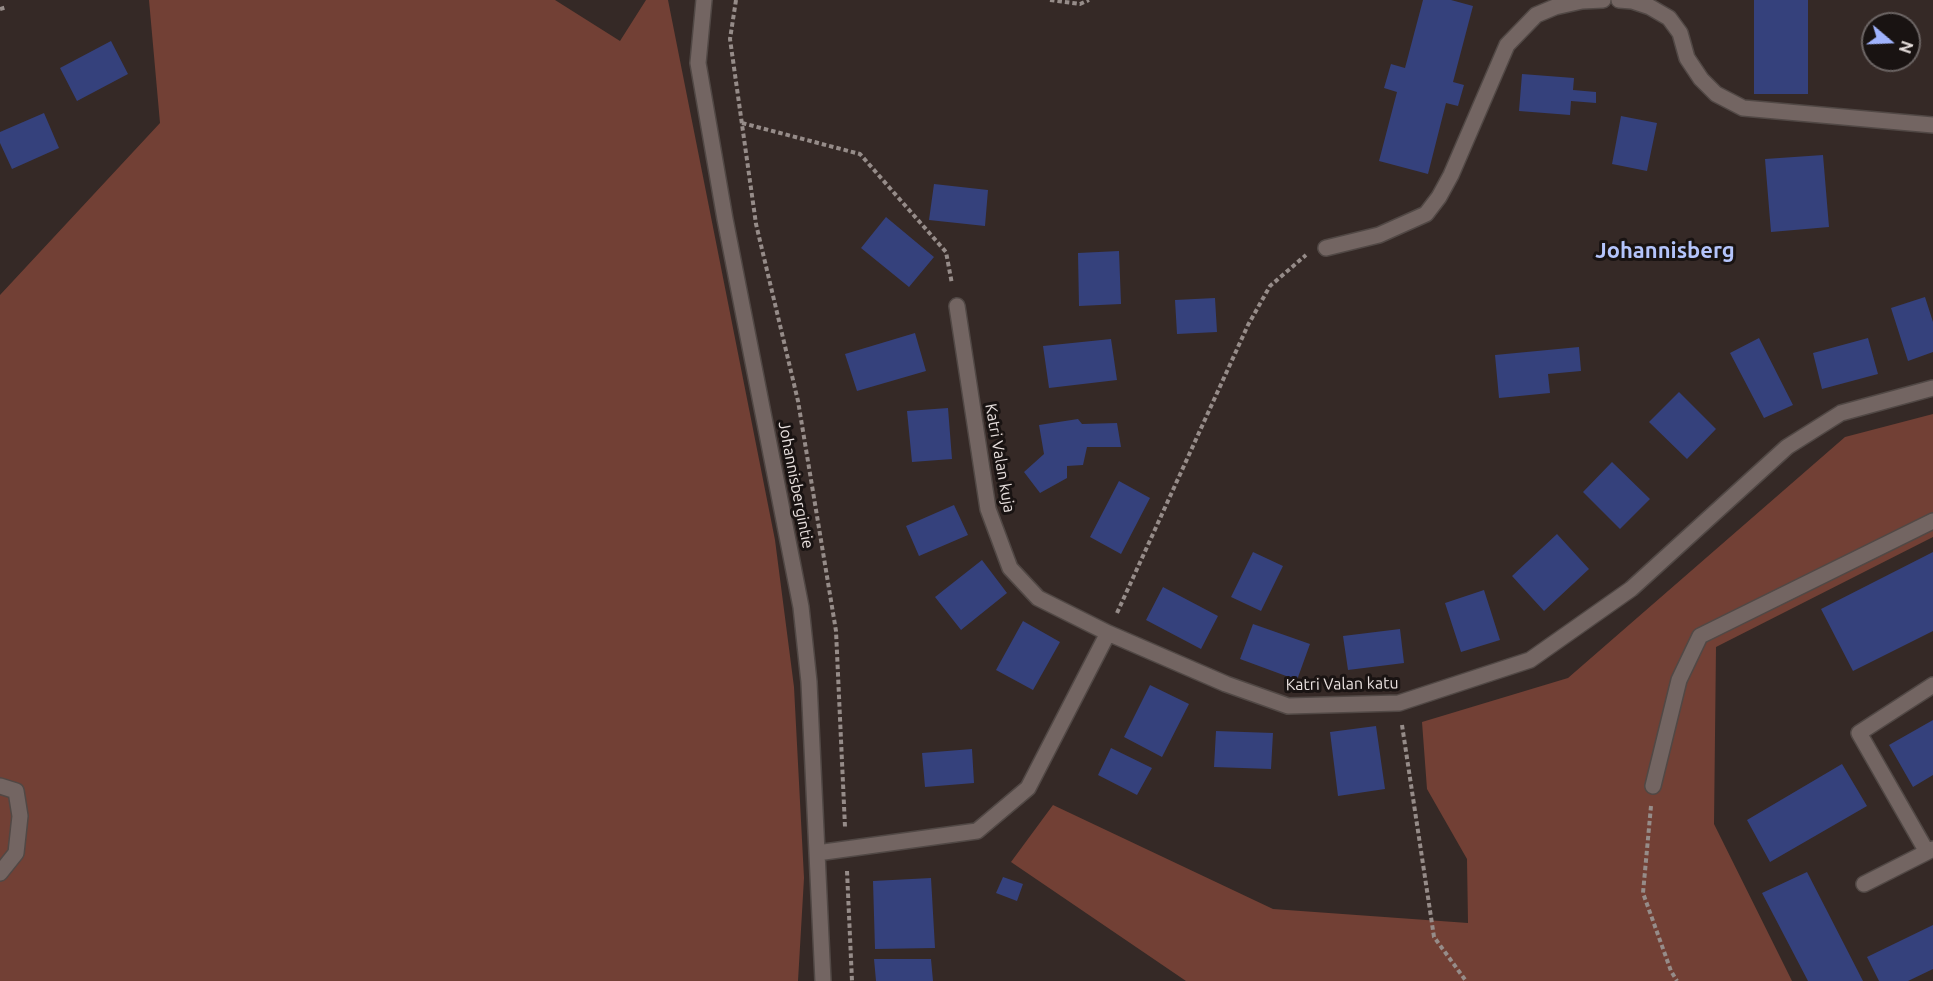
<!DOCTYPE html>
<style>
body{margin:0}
#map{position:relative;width:1933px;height:981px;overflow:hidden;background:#352926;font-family:Ubuntu,sans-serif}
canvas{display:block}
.north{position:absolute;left:1861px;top:12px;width:60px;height:60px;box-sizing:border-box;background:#191312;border:2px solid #6c6564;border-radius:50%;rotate:109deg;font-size:16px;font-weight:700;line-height:24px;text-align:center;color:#e9e1df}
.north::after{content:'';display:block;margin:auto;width:21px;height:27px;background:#a0b3fd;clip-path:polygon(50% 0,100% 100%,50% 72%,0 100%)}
</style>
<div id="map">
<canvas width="1933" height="981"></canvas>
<div class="north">N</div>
</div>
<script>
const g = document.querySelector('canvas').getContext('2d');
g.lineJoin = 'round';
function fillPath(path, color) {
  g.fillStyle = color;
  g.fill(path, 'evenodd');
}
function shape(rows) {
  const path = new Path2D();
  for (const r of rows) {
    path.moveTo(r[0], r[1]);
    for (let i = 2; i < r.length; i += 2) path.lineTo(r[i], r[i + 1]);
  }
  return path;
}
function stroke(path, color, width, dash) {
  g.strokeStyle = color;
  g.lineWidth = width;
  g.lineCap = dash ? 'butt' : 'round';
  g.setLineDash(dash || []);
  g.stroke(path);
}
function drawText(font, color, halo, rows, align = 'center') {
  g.font = font + ' Ubuntu,sans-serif';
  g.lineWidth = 6;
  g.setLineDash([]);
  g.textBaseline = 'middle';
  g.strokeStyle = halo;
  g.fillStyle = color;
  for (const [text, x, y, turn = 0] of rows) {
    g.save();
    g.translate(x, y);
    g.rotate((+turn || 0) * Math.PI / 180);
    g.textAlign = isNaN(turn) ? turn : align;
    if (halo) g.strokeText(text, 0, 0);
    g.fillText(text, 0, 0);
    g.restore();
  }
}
fillPath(shape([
 [149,0,555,0,620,41,646,0,668,0,775,540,794,687,804,878,798,981,0,981,0,295,160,123],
 [1933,414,1933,537,1716,647,1714,824,1792,981,1186,981,1011,862,1053,805,1273,909,1468,923,1467,859,1427,789,1422,722,1568,678,1845,437]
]), '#724035');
fillPath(shape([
 [1423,0,1451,0,1473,6,1453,82,1464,85,1458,106,1446,103,1428,174,1379,161,1397,92,1384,88,1391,64,1405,68],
 [1754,0,1808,0,1808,94,1754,94],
 [111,41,128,74,77,101,60,68],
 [1522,74,1574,78,1573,90,1596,92,1596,103,1571,101,1570,115,1519,111],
 [44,113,59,148,12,169,0,143,0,132],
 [1621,116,1657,123,1647,171,1612,164],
 [1823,155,1829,227,1771,232,1765,159],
 [934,184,988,190,985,226,929,220],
 [886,217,934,257,909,287,861,248],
 [1119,251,1121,304,1079,306,1078,253],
 [1925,297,1933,322,1933,352,1908,361,1891,308],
 [1215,298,1217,332,1177,334,1175,300],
 [915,333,926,371,857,391,845,354],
 [1759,338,1793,405,1764,418,1730,353],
 [1868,338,1878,374,1822,389,1813,353],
 [1111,339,1117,380,1049,388,1043,346],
 [1579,347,1581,371,1548,374,1550,393,1499,398,1495,355],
 [1679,392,1716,429,1687,459,1649,422],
 [948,408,952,459,912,462,907,411],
 [1078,419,1082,424,1117,423,1121,447,1087,447,1083,465,1067,466,1067,478,1040,493,1024,472,1044,454,1039,425],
 [1612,462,1650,499,1620,529,1583,492],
 [1119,481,1150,498,1121,554,1090,537],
 [954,505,968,535,919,556,906,526],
 [1557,534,1589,569,1544,611,1512,576],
 [1253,552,1283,566,1261,611,1231,597],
 [1933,552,1933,631,1853,671,1821,609],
 [982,560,1007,593,961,630,935,597],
 [1163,587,1218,616,1201,649,1146,620],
 [1484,590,1500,640,1461,652,1445,603],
 [1023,621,1060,642,1033,690,996,670],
 [1253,624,1310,644,1297,680,1240,659],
 [1400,629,1404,663,1348,670,1343,636],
 [1150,685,1189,704,1162,757,1124,737],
 [1933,720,1933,775,1913,787,1889,745],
 [1376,726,1385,789,1338,796,1330,732],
 [1216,731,1273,733,1271,769,1214,767],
 [1111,748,1152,768,1137,795,1098,775],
 [972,749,974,783,925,787,922,753],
 [1842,764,1867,806,1770,862,1747,820],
 [1807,872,1863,981,1808,981,1762,893],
 [1003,877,1023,884,1017,901,996,893],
 [931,878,935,948,875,949,873,881],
 [1933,925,1933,969,1908,981,1879,981,1867,957],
 [874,959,931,959,933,981,876,981]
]), '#35417c');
const lane = shape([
 [1619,0,1632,1,1650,7,1669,18,1680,33,1687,58,1701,79,1716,94,1743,108,1933,125],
 [1326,248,1379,235,1426,214,1439,197,1451,175,1507,45,1536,15,1555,7,1582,1,1603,0],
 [0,786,16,791,20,816,16,853,0,873],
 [1653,786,1679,680,1700,636,1933,521],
 [1927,852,1859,733,1933,685],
 [1864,884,1933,849]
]);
const street = shape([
 [704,0,698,63,725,219,801,607,809,682,823,981],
 [957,306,988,509,1010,568,1038,598,1108,633],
 [817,853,977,831,1028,788,1108,633,1226,684,1288,706,1399,703,1530,660,1631,589,1787,447,1841,413,1933,388]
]);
stroke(lane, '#514845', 18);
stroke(street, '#514845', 18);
stroke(shape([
 [736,0,730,39,756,224,798,401,836,631,845,827],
 [1050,0,1080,4,1089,0],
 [0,9,7,7],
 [742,123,860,154,946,252,952,284],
 [1117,613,1248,325,1270,286,1306,255],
 [1402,725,1434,937,1466,981],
 [1651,806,1643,893,1671,971,1677,981],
 [847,871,852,981]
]), '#968c89', 4, [4.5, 3]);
stroke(lane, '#736562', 15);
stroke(street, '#736562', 15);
drawText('16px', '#e9e1df', '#191312', [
 ["Katri Valan kuja",1000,458,80],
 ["Johannisbergintie",796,485,79],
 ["Katri Valan katu",1342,684,-1]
]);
drawText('bold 22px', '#b4c4fb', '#191312', [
 ["Johannisberg",1665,251]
]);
</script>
